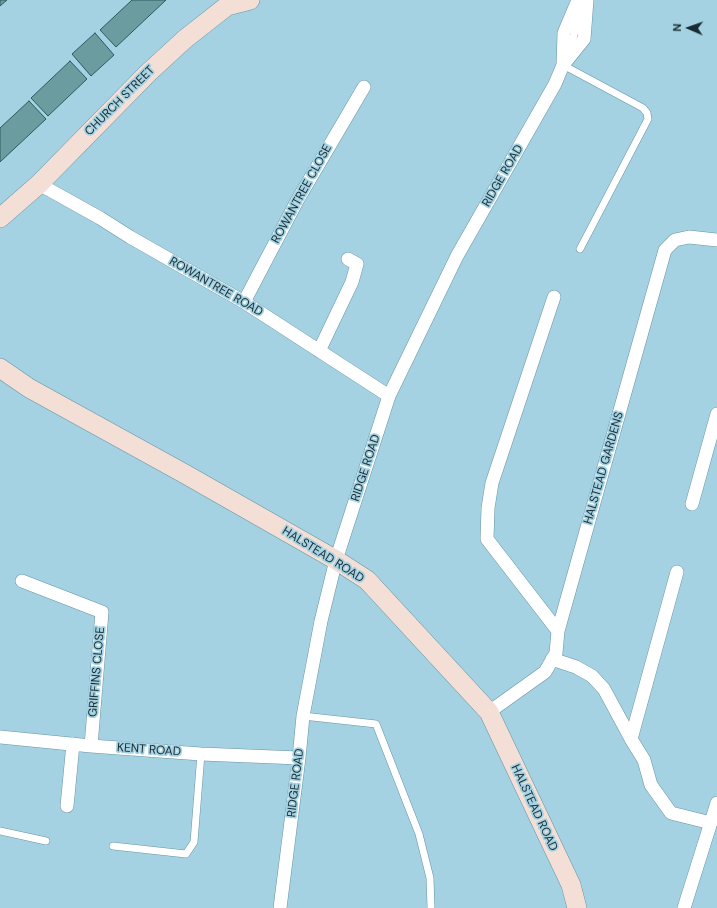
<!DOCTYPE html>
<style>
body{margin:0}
#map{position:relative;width:717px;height:908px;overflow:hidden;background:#a4d2e2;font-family:"DM Sans",sans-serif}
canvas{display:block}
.north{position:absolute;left:669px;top:8px;width:40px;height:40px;-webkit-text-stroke:3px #a4d2e2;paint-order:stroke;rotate:272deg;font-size:11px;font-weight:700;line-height:16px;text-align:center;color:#1a2c33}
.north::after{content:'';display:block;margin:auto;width:14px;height:18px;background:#1a2c33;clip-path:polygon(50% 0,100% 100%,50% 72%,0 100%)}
</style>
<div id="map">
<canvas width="717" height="908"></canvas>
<div class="north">N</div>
</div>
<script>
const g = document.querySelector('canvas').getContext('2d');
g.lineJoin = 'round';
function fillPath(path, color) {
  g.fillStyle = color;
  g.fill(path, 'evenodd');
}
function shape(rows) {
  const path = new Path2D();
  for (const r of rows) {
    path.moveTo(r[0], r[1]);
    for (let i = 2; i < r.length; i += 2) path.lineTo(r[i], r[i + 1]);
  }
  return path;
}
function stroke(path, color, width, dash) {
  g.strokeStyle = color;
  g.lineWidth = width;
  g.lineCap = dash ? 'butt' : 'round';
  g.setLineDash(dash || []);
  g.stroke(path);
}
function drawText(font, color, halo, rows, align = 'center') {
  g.font = font + ' "DM Sans",sans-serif';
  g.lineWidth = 3.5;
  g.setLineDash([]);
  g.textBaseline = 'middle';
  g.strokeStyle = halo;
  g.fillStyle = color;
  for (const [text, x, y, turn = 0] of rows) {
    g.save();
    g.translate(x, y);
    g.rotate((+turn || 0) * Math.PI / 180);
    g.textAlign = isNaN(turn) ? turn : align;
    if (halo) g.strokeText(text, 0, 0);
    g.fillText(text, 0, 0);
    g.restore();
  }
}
const building = shape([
 [0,0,7,0,0,6,0,0],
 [132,0,166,0,116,47,100,30,132,0],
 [95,33,114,55,91,76,72,54,95,33],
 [70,61,87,79,48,116,31,98,70,61],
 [29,101,46,119,0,162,0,128,29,101]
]);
fillPath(building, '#6b9da0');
stroke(building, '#295a5e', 1);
const lane = shape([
 [567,54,574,35,581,6],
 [564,64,563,65,643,108,647,113,648,119,580,249],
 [303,716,376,724,419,834,430,878,431,908],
 [0,831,46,841],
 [113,846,186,854,194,842,201,754]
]);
const street = shape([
 [563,65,564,33,578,0],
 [39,184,100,218,130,237,244,302,389,396],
 [554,297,492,483,488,508,487,539,558,631],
 [244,302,297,201,364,87],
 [319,351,352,282,357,264,348,259],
 [692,504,717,414],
 [22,581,102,612,91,746],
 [552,659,576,667,592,676,604,689,631,739,644,760,651,785,671,813,711,823],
 [489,712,545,672,556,653,558,631,665,250,675,240,689,237,717,240],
 [0,737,91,746,201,754,299,758],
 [631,739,677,572],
 [67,806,73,744],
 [280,908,299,758,303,716,321,621,336,560,389,396,457,256,555,84,563,65,584,39,587,0],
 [684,908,717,803]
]);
const secondary = shape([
 [0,218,39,184,148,73,185,39,227,6,250,0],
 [0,368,29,388,185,474,336,560,367,580,489,712,571,885,577,908]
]);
stroke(lane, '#6894a3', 8);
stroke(street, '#6894a3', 14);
stroke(secondary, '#6894a3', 20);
stroke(lane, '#fff', 7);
stroke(street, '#fff', 13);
stroke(secondary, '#f4dfd7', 19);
drawText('12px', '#1a2c33', '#a4d2e2', [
 ["CHURCH STREET",120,101,-45],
 ["RIDGE ROAD",503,176,-60],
 ["ROWANTREE CLOSE",302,194,-61],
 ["ROWANTREE ROAD",216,287,30],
 ["RIDGE ROAD",366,468,-72],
 ["HALSTEAD GARDENS",604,468,-74],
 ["HALSTEAD ROAD",323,555,32],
 ["GRIFFINS CLOSE",97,672,-85],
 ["KENT ROAD",149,750,4],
 ["RIDGE ROAD",296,783,-83],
 ["HALSTEAD ROAD",534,808,65]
]);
</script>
